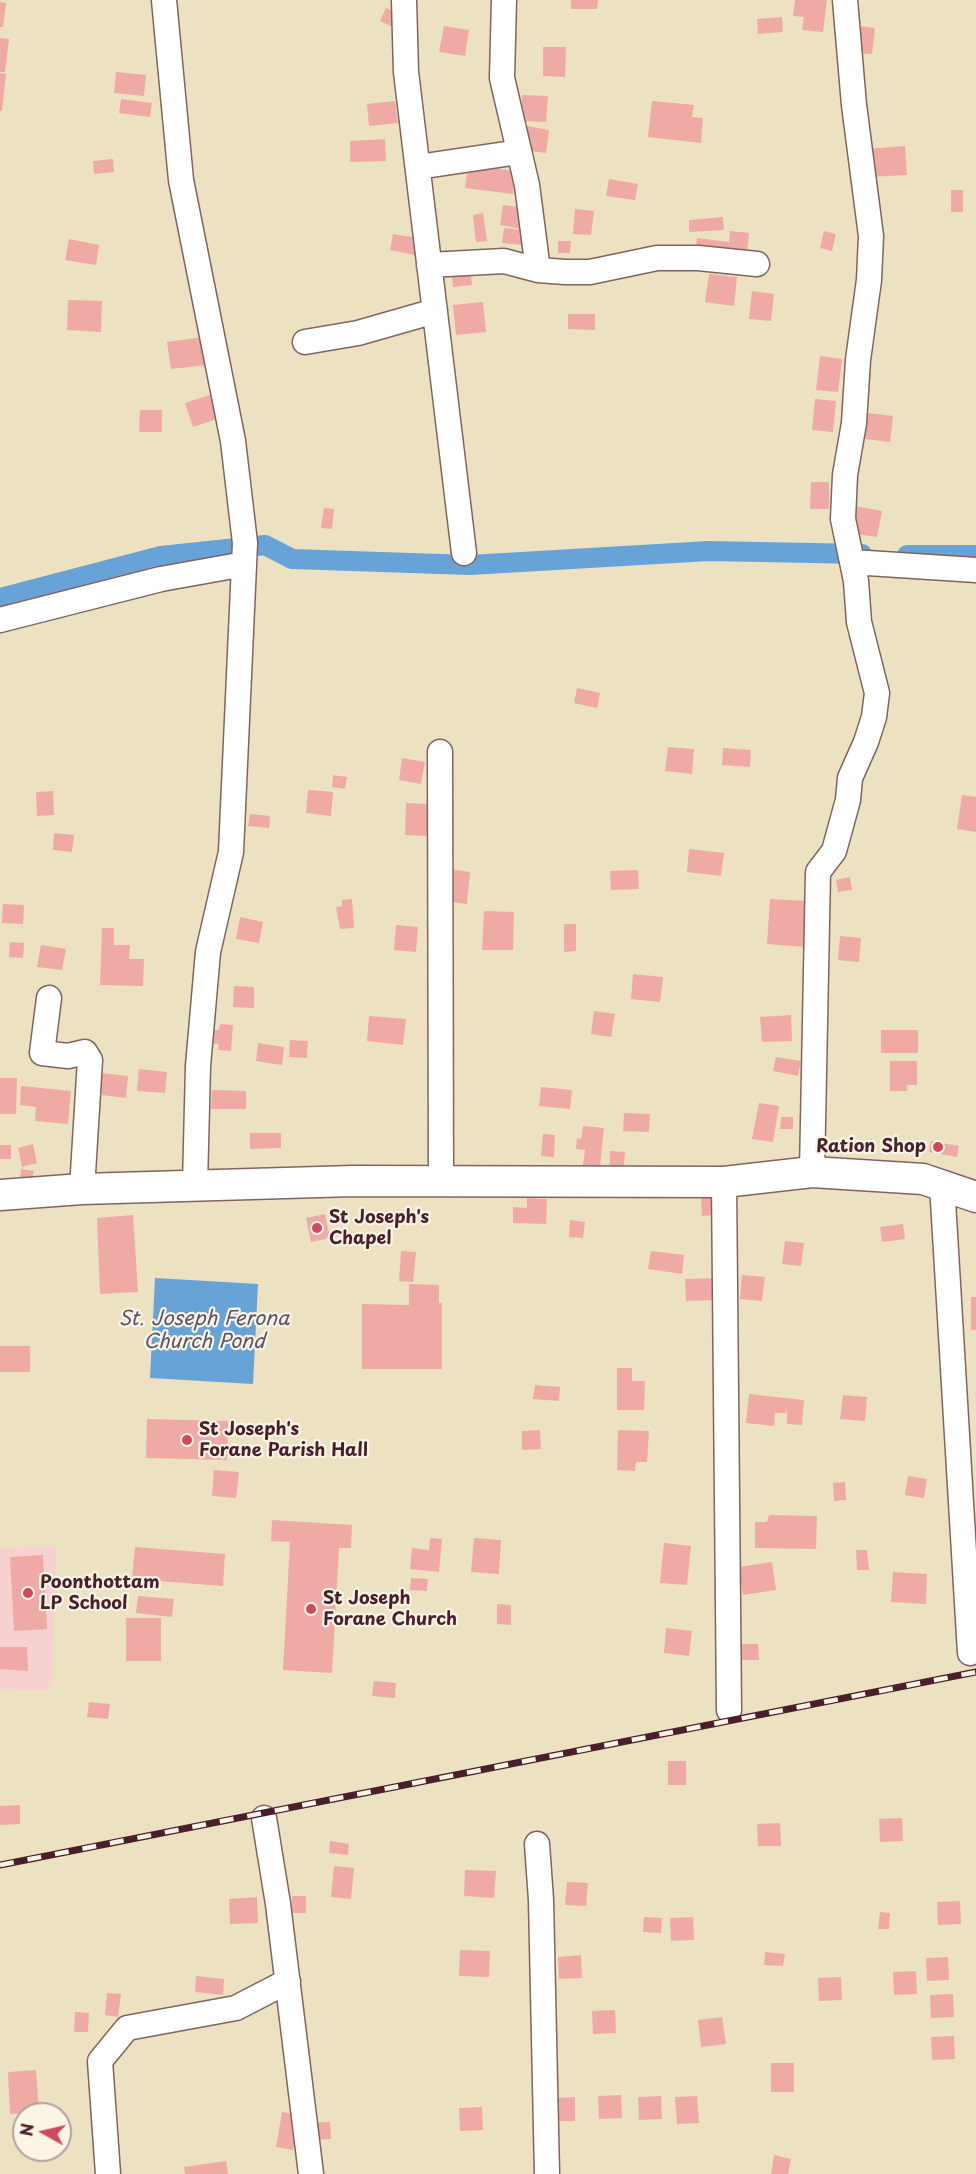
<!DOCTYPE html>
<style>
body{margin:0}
#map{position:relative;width:976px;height:2174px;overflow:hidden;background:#ece2c1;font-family:"Playpen Sans",sans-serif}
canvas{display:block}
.north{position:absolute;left:12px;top:2102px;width:60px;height:60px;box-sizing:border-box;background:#fcf5e5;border:2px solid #b59f9b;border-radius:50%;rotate:278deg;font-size:16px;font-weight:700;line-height:24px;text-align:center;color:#4a1f2b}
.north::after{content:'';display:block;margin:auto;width:21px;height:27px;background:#d1495b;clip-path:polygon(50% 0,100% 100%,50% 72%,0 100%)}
</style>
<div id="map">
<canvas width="976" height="2174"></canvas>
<div class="north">N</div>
</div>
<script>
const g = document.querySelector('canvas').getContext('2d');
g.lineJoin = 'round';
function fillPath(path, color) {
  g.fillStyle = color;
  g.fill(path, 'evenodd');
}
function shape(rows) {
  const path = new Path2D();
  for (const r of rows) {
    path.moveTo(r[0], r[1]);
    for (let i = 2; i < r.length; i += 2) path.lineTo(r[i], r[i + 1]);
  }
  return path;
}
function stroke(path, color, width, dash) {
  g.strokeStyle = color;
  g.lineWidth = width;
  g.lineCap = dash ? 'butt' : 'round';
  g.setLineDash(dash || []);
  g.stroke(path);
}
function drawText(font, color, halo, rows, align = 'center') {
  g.font = font + ' "Playpen Sans",sans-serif';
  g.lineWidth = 4.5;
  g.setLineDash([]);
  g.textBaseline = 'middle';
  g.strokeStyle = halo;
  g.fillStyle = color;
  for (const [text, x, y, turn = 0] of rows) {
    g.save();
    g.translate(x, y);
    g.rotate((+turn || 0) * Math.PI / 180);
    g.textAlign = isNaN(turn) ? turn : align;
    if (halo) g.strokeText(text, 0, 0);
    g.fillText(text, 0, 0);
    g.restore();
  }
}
fillPath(shape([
 [56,1547,51,1690,0,1689,0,1548]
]), '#f7d0d0');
fillPath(shape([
 [155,1278,258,1284,253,1384,150,1378]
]), '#68a3d8');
stroke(shape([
 [907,555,976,555],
 [0,598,161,556,265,545,292,559,470,565,709,551,862,554]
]), '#68a3d8', 20);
fillPath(shape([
 [571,0,598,0,597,9,571,9],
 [795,0,827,0,823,32,802,30,804,17,793,16],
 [0,2,6,3,3,27,0,27],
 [386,8,399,14,393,27,380,21],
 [782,17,783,32,758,34,757,19],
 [444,26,469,30,465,56,439,52],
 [860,26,875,28,872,54,857,53],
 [0,38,9,39,5,72,0,72],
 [543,47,566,47,565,77,543,76],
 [116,72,146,75,144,96,114,93],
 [0,73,6,74,2,111,0,111],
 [522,95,548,96,546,122,521,121],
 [121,99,152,103,150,117,119,113],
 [395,101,398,123,369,126,367,104],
 [652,101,694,105,692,117,703,118,701,143,648,137],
 [527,126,549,130,546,153,523,150],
 [385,139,386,161,350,162,350,141],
 [905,146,907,175,869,177,867,149],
 [113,159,114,172,94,174,93,161],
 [468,165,516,171,513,194,465,188],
 [609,179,638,184,635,200,606,196],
 [951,190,963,190,963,212,951,212],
 [503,205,525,208,522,229,500,225],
 [575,209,594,211,591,235,573,234],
 [483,213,487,241,476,242,473,215],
 [723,217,724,230,689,232,689,220],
 [504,228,523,230,522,245,502,243],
 [730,231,749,233,747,253,696,248,697,238,729,242],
 [824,231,836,234,832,251,820,248],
 [393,234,418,238,415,255,390,250],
 [69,239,99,245,96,265,65,260],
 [558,241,571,241,570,253,558,253],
 [470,265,472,285,453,287,451,267],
 [709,274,737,277,734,306,705,302],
 [752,291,774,294,771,321,749,319],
 [68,300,102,301,101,332,67,330],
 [483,302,486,332,456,335,453,305],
 [568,314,595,314,595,330,568,329],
 [203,337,207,365,171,369,167,342],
 [820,356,842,359,838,392,816,390],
 [210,395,217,419,193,427,185,403],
 [815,399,836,401,833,432,812,430],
 [140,410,162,410,162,432,139,432],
 [868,413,893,416,890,442,865,439],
 [811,482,829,482,829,509,810,509],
 [854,506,882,511,877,537,849,533],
 [324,508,334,509,332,529,321,528],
 [577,688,600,693,597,708,574,703],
 [668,747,694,749,692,774,665,771],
 [723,748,751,750,750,767,722,765],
 [402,758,425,762,421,784,399,780],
 [333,775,347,777,345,789,332,787],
 [308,790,333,792,331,816,306,813],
 [53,791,54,815,37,816,36,792],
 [962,795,976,797,976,832,957,829],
 [406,803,429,804,427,836,405,835],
 [250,814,270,816,269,828,248,826],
 [54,833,74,835,72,852,53,850],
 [689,849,724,853,721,876,687,872],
 [449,869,470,872,467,904,445,901],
 [638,870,639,889,611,890,610,871],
 [850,877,852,890,838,892,836,880],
 [352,899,354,928,340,929,336,907,342,906,342,900],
 [770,899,807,901,805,947,767,944],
 [3,904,24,905,23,924,2,923],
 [484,911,514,912,513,950,482,950],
 [240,917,263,922,259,943,236,939],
 [564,924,576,924,576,951,564,952],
 [396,925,418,927,416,952,394,950],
 [102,928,114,928,114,945,130,945,129,959,144,959,143,986,100,985],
 [840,936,861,938,859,962,838,960],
 [10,942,24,943,23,958,9,957],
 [41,945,66,949,62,970,37,967],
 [633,974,663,977,660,1002,631,999],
 [234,986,254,987,254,1008,233,1007],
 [594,1011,615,1014,611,1037,591,1034],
 [791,1015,792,1041,762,1042,760,1017],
 [369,1016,406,1019,403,1045,367,1041],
 [220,1024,233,1025,231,1051,218,1050,219,1044,209,1043,210,1030,219,1030],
 [881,1030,918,1030,918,1053,881,1053],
 [290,1040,308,1041,307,1058,289,1057],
 [258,1043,284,1047,282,1065,256,1061],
 [776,1057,801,1061,798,1076,773,1071],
 [890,1061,917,1061,917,1085,907,1085,907,1091,890,1091],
 [139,1069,167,1072,165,1093,137,1091],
 [92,1072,128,1076,126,1098,102,1095,102,1092,90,1090],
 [0,1078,17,1078,16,1114,0,1114],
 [21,1086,71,1091,68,1124,35,1121,36,1107,20,1105],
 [541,1087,572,1090,570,1109,539,1106],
 [212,1090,246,1091,246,1109,211,1109],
 [759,1103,779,1106,773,1142,752,1139],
 [624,1113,650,1114,649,1132,623,1131],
 [781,1117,793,1117,793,1129,780,1129],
 [583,1126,604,1128,600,1166,583,1165,585,1150,576,1149,577,1138,581,1139],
 [250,1133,281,1133,281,1148,250,1149],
 [543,1134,555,1135,554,1157,541,1156],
 [931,1141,959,1146,957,1157,929,1152],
 [33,1144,37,1163,22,1167,18,1148],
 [0,1145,11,1145,11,1159,0,1159],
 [610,1151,625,1152,623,1175,609,1174],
 [21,1169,34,1171,32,1180,20,1177],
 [714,1197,716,1215,702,1216,701,1198],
 [527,1198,547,1199,546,1224,513,1223,513,1207,527,1208],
 [325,1214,330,1238,311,1242,306,1218],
 [133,1215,138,1292,100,1294,97,1218],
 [570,1220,585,1222,583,1238,569,1237],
 [903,1224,905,1239,882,1242,880,1227],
 [785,1241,804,1243,801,1266,782,1264],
 [401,1251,416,1252,413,1282,399,1281],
 [651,1251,684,1255,682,1274,648,1269],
 [742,1275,765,1277,762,1301,740,1299],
 [719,1278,719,1300,686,1301,685,1279],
 [409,1284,439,1285,439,1303,442,1303,442,1369,362,1369,362,1304,409,1305],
 [971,1297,976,1297,976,1330,971,1330],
 [0,1346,30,1346,30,1372,0,1372],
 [617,1368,632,1368,632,1381,645,1381,644,1410,617,1410],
 [535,1385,560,1387,559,1401,533,1399],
 [749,1394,804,1400,802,1425,787,1424,787,1407,786,1413,775,1413,774,1426,746,1423],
 [843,1395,867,1397,865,1421,840,1419],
 [147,1419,228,1421,227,1460,146,1458],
 [540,1430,541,1449,522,1450,522,1431],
 [618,1430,649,1431,647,1462,636,1462,635,1471,617,1470],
 [214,1470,239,1472,236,1498,212,1496],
 [908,1476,927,1479,924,1498,905,1495],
 [845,1482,846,1500,834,1501,833,1483],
 [769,1515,817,1516,816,1549,755,1548,755,1522,767,1522],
 [272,1520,352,1525,351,1548,339,1548,332,1673,283,1670,290,1542,271,1541],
 [430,1538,442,1539,439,1572,410,1569,412,1548,429,1550],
 [474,1538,501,1540,499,1574,471,1572],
 [664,1543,691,1546,687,1585,660,1583],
 [135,1547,225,1554,223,1586,132,1579],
 [856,1550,867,1550,869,1570,857,1570],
 [43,1555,47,1629,14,1631,10,1557],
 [772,1562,776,1590,743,1595,739,1567],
 [893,1572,927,1574,926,1604,891,1602],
 [411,1578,428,1579,427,1591,410,1590],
 [138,1596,174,1599,172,1617,136,1613],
 [497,1604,511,1605,511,1625,497,1624],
 [126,1618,161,1618,161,1661,126,1661],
 [666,1628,692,1631,689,1656,664,1653],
 [735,1644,758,1644,759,1660,735,1660],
 [0,1647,27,1647,28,1671,0,1669],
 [374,1681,396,1683,395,1698,372,1696],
 [89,1702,110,1704,108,1719,87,1717],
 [668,1761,686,1761,686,1785,668,1785],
 [20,1805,20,1824,0,1825,0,1806],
 [902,1818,903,1841,880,1842,879,1819],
 [780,1823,781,1846,758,1846,757,1824],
 [330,1841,349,1844,348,1855,329,1853],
 [334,1866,354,1868,351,1899,331,1897],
 [465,1870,496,1871,494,1898,464,1896],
 [567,1882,588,1883,586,1906,565,1905],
 [292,1896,306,1896,306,1913,292,1913],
 [257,1897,258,1923,230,1924,229,1899],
 [960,1901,961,1924,938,1925,937,1902],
 [880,1912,890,1913,889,1929,878,1929],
 [644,1917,662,1918,661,1933,643,1932],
 [693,1917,694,1940,671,1941,670,1918],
 [460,1950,490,1951,489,1977,459,1976],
 [765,1952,785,1954,783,1966,764,1965],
 [581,1955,582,1978,559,1979,558,1957],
 [948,1957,949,1980,927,1981,926,1958],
 [916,1971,917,1994,894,1995,893,1972],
 [196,1976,224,1979,223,1995,195,1992],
 [841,1977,842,2000,819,2001,818,1978],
 [107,1993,121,1994,118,2017,105,2015],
 [953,1994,954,2017,931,2018,930,1995],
 [615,2010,616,2033,593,2034,592,2011],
 [75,2012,89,2013,88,2032,74,2032],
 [722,2017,726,2044,701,2047,698,2020],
 [954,2036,955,2059,932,2060,931,2037],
 [771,2063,794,2063,794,2092,771,2092],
 [36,2070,39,2112,10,2114,8,2072],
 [621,2095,622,2118,599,2119,598,2096],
 [661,2096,662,2119,639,2120,638,2097],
 [697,2096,699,2123,677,2124,675,2097],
 [575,2097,575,2121,558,2121,558,2098],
 [482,2107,483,2130,460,2131,459,2108],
 [282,2112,300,2115,293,2150,276,2147],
 [330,2122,331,2139,307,2140,305,2123],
 [774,2155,791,2159,788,2174,771,2174],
 [226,2161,228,2174,185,2174,184,2167]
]), '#efaaa5');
const minor = shape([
 [164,0,181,180,233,441,245,543,231,852,208,952,198,1066,195,1185],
 [404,0,406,72,464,553],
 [504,0,502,78,527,185,538,270],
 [418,167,519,152],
 [429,265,504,261,538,270,565,272,590,272,657,258,698,258,757,264],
 [305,342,358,333,435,311],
 [852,562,976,570],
 [0,620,161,579,239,565,243,561],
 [440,752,441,1179],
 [49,998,42,1053,68,1056,85,1052,90,1060,82,1189],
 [812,1172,818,872,834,851,848,800,850,778,866,742,874,717,877,693,859,622,856,581,843,519,845,475,854,423,858,360,869,280,871,236,854,105,845,0],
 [724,1182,729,1710],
 [942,1184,970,1653],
 [264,1818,278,1904,311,2174],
 [537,1844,541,1900,547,2174],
 [108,2174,100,2061,127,2028,236,2008,288,1981]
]);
const major = shape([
 [0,1195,82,1189,353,1181,724,1182,812,1172,923,1179,976,1197]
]);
stroke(minor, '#836360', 27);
stroke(major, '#836360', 33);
stroke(minor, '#fff', 24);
stroke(major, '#fff', 30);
const rail = shape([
 [0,1865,976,1672]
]);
stroke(rail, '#4a1f2b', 7);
stroke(rail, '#fcf5e5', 4.5, [14]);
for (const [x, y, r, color] of [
 [938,1147,6,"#d1495b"],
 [317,1228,6,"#d1495b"],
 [187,1440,6,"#d1495b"],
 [28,1593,6,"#d1495b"],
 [311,1609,6,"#d1495b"]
]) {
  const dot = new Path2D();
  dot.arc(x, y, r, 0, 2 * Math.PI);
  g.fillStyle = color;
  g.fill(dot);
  stroke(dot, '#fcf5e5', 2);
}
drawText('bold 18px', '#4a1f2b', '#fcf5e5', [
 ["Ration Shop",926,1147,"right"],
 ["St Joseph's",329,1218],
 ["Chapel",329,1239],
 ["St Joseph's",199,1430],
 ["Forane Parish Hall",199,1451],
 ["Poonthottam",40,1583],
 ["LP School",40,1604],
 ["St Joseph",323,1599],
 ["Forane Church",323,1620]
], 'left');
drawText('italic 20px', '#565470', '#fcf5e5', [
 ["St. Joseph Ferona",204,1319],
 ["Church Pond",204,1342]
]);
</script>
